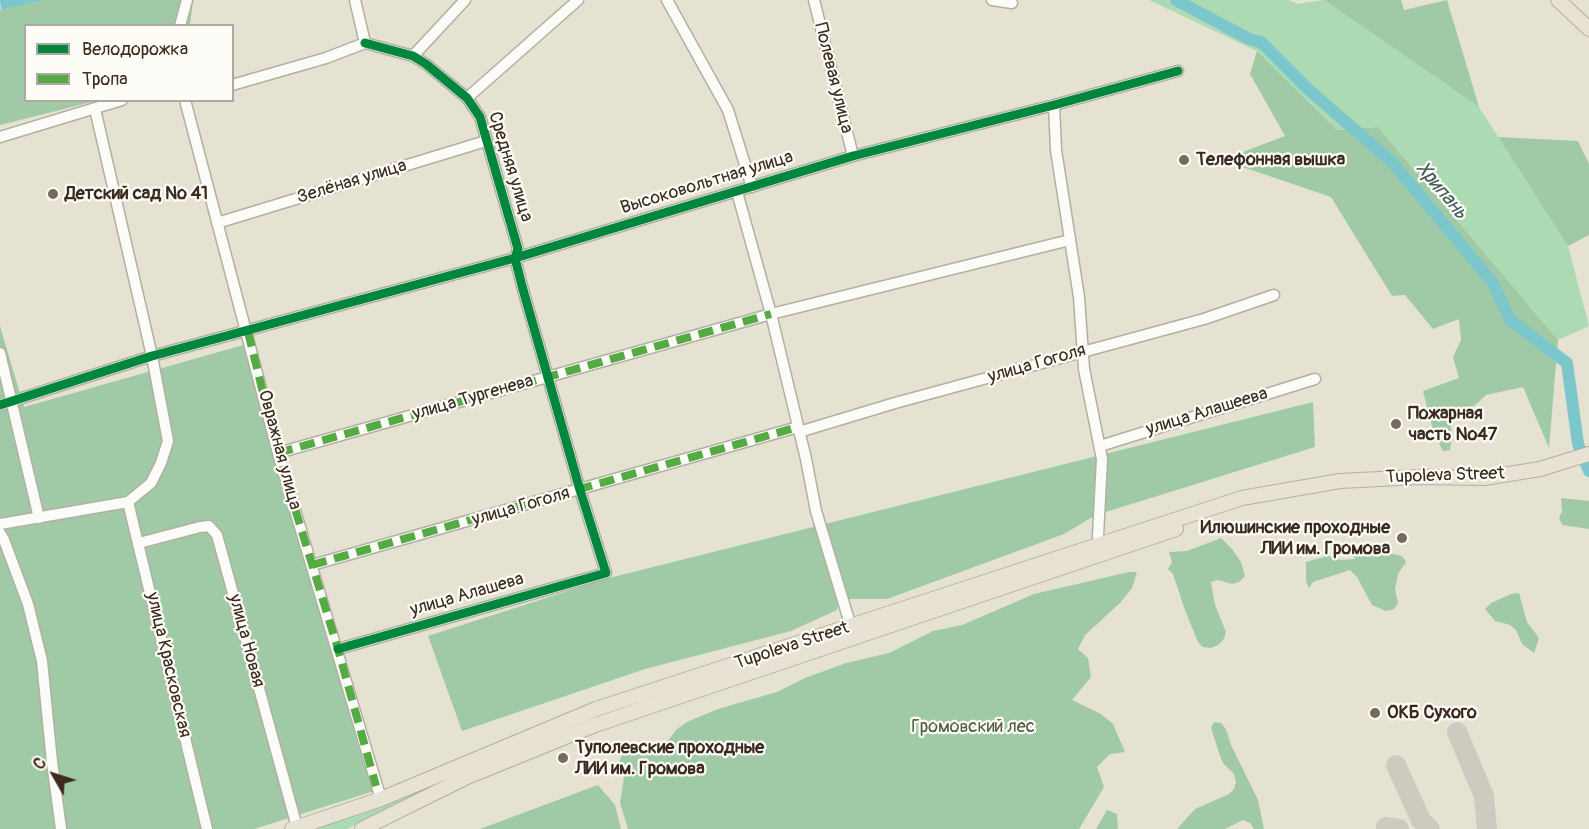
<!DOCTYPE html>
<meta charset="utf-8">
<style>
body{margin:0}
#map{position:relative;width:1589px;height:829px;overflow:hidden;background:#e5e2d2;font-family:Pangolin,sans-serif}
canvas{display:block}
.legend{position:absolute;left:24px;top:24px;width:210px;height:78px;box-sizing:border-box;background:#fdfcf7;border:2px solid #afa8a0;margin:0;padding:8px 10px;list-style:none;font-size:18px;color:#3b2a1e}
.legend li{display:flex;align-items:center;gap:12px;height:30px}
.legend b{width:30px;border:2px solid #afa8a0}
.north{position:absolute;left:24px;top:745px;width:60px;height:60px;-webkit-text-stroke:4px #fdfcf7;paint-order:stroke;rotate:309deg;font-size:16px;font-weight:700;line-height:24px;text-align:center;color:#3b2a1e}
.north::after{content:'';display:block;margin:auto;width:21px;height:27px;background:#3b2a1e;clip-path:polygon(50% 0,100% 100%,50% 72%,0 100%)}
</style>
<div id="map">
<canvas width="1589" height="829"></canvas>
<ul class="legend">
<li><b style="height:8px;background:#00873e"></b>Велодорожка</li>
<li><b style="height:8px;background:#55ab43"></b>Тропа</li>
</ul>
<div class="north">С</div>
</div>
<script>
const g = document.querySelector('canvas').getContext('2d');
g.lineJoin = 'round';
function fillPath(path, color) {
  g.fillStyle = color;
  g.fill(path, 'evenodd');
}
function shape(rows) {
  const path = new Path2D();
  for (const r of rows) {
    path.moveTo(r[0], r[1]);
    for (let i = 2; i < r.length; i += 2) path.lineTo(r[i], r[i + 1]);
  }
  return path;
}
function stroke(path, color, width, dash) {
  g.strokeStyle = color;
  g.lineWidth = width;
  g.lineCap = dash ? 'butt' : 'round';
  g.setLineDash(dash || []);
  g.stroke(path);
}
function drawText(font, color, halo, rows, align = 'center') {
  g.font = font + ' Pangolin,sans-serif';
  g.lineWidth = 4.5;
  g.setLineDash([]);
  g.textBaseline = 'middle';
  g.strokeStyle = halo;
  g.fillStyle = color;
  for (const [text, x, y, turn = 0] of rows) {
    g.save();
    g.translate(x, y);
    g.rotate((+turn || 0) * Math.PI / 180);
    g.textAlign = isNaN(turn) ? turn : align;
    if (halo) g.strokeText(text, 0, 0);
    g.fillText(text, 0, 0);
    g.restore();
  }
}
fillPath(shape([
 [1149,0,1289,0,1297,4,1324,0,1479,107,1568,246,1589,326,1558,340,1378,127,1337,130,1257,51],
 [439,780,440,784,347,829,307,829]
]), '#acdab3');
fillPath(shape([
 [44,0,193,0,190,25,26,26,26,100,96,101,0,125,0,10],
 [1324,0,1401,0,1404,10,1447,0,1479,107],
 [1257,51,1337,130,1378,127,1558,340,1549,448,1523,387,1486,395,1474,406,1449,410,1452,437,1450,450,1443,451,1434,434,1423,391,1459,378,1453,357,1461,340,1459,319,1433,329,1405,295,1392,296,1331,197,1222,160,1285,136,1250,74],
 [1498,137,1578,141,1589,164,1589,235,1568,246],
 [0,326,24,407,247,344,374,791,254,829,0,829],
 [1313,402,1315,447,1096,515,1064,534,887,599,839,599,837,610,791,631,645,669,462,731,428,636,605,579],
 [1561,498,1589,501,1589,529,1562,525,1559,518,1562,511],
 [1221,538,1232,549,1241,562,1245,576,1239,582,1232,584,1218,580,1211,582,1215,605,1226,632,1224,639,1218,645,1211,648,1203,647,1198,642,1186,613,1173,574,1168,569,1172,562,1169,552,1187,551],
 [1352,543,1377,557,1388,553,1402,556,1406,562,1398,574,1395,589,1398,603,1394,609,1386,611,1372,605,1357,577,1350,570,1313,582,1309,588,1306,581,1306,562,1328,556,1341,560,1355,559,1353,552,1347,549],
 [1129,572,1137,572,1132,588,1120,603,1085,635,1078,649,1088,658,1091,677,1072,700,1101,714,1113,724,1125,752,1110,754,1097,767,1104,787,1079,829,628,829,620,803,624,778,619,763,624,749,668,741,676,730,687,722,718,709,777,692,805,678,846,663,889,653,933,631,962,625,1034,594],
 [1519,593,1527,622,1539,638,1534,653,1522,644,1516,630,1510,625,1495,621,1485,609,1491,603,1511,594],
 [1214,722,1221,723,1226,729,1231,745,1258,800,1264,829,1254,829,1250,823,1243,820,1225,829,1177,829,1195,809,1229,794,1234,789,1236,782,1234,774,1223,763,1220,756,1211,728],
 [598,785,615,805,621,829,480,829],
 [1107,810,1117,814,1118,829,1096,829]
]), '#9fcaa5');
fillPath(shape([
 [0,0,44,0,1,10]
]), '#7bc7cb');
stroke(shape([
 [1176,0,1249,39,1261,42,1309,90,1392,162,1493,283,1510,320,1567,363,1578,444,1589,471]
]), '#7bc7cb', 12);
stroke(shape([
 [1457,732,1484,796,1487,829],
 [1396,765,1421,820,1430,829],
 [1386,827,1399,829]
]), '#cdcac0', 20);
const minor = shape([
 [355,0,365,43],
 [667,0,728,110,752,187],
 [814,0,853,156],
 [992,0,1012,3],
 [180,26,187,0],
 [413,56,465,0],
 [232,85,326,58,365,43],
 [467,98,578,0],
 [185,100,278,453,381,799],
 [1054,105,1056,150,1079,297,1084,369,1102,459,1098,536,1100,544],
 [0,137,122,100],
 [737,192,771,314,806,459,816,511,851,627],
 [217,223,486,141],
 [0,353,39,518],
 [0,405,152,356,515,258,853,156,1054,105,1178,71],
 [799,432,895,403,1204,319,1274,295],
 [1100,446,1315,379],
 [278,453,771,314,1070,240],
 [128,502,207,829],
 [0,524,128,502,151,483,161,463,168,441,152,356,95,109],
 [0,533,4,540,28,604,42,661,52,762,61,829],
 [139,543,200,527,209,526,217,535,297,827],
 [312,565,798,427],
 [338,649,606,573,580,490,522,286,515,258,518,249,480,117,467,98,426,64,413,56,365,43]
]);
const major = shape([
 [1558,0,1589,29],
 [292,829,381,799,596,709,1242,498,1340,481,1419,477,1484,478,1540,469,1589,454],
 [362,829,467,777,595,725,1176,529]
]);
stroke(minor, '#b3afa4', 13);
stroke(major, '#b3afa4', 16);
stroke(minor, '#fbfbf8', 10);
stroke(major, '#e8e2d5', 14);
stroke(shape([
 [248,332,278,453,338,649,376,786],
 [278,453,771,314],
 [312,565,798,427]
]), '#55ab43', 8, [15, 8]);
stroke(shape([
 [0,405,152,356,515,258,853,156,1054,105,1178,71],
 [338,649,606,573,580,490,522,286,515,258,518,249,480,117,467,98,426,64,413,56,365,43]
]), '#00873e', 9);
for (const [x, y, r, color] of [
 [1184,160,6,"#766a5d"],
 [53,194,6,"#766a5d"],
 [1396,424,6,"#766a5d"],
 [1402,538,6,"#766a5d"],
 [1375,713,6,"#766a5d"],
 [563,758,6,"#766a5d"]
]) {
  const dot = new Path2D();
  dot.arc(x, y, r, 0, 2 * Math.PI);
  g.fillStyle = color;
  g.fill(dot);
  stroke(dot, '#fdfcf7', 2);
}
drawText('18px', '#3b2a1e', '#fdfcf7', [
 ["Полевая улица",833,78,76],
 ["Средняя улица",510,167,73],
 ["Зелёная улица",352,182,-17],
 ["Высоковольтная улица",707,183,-17],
 ["улица Гоголя",1037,364,-16],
 ["улица Тургенева",473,398,-16],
 ["улица Алашеева",1207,412,-17],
 ["Овражная улица",279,450,75],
 ["Tupoleva Street",1445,476,-2],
 ["улица Гоголя",521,507,-16],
 ["улица Алашева",467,595,-16],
 ["улица Новая",246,641,75],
 ["Tupoleva Street",792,646,-18],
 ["улица Красковская",168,665,77]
]);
drawText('bold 18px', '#3b2a1e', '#fdfcf7', [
 ["Телефонная вышка",1196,160],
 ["Детский сад № 41",65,194],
 ["Пожарная",1408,414],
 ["часть №47",1408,435],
 ["Илюшинские проходные",1390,528,"right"],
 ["ЛИИ им. Громова",1390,549,"right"],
 ["ОКБ Сухого",1387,713],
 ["Туполевские проходные",575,748],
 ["ЛИИ им. Громова",575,769]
], 'left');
drawText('18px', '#4f5d43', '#fdfcf7', [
 ["Громовский лес",973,727]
]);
drawText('italic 20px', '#425d5a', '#fdfcf7', [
 ["Хрипань",1441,191,50]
]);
</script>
